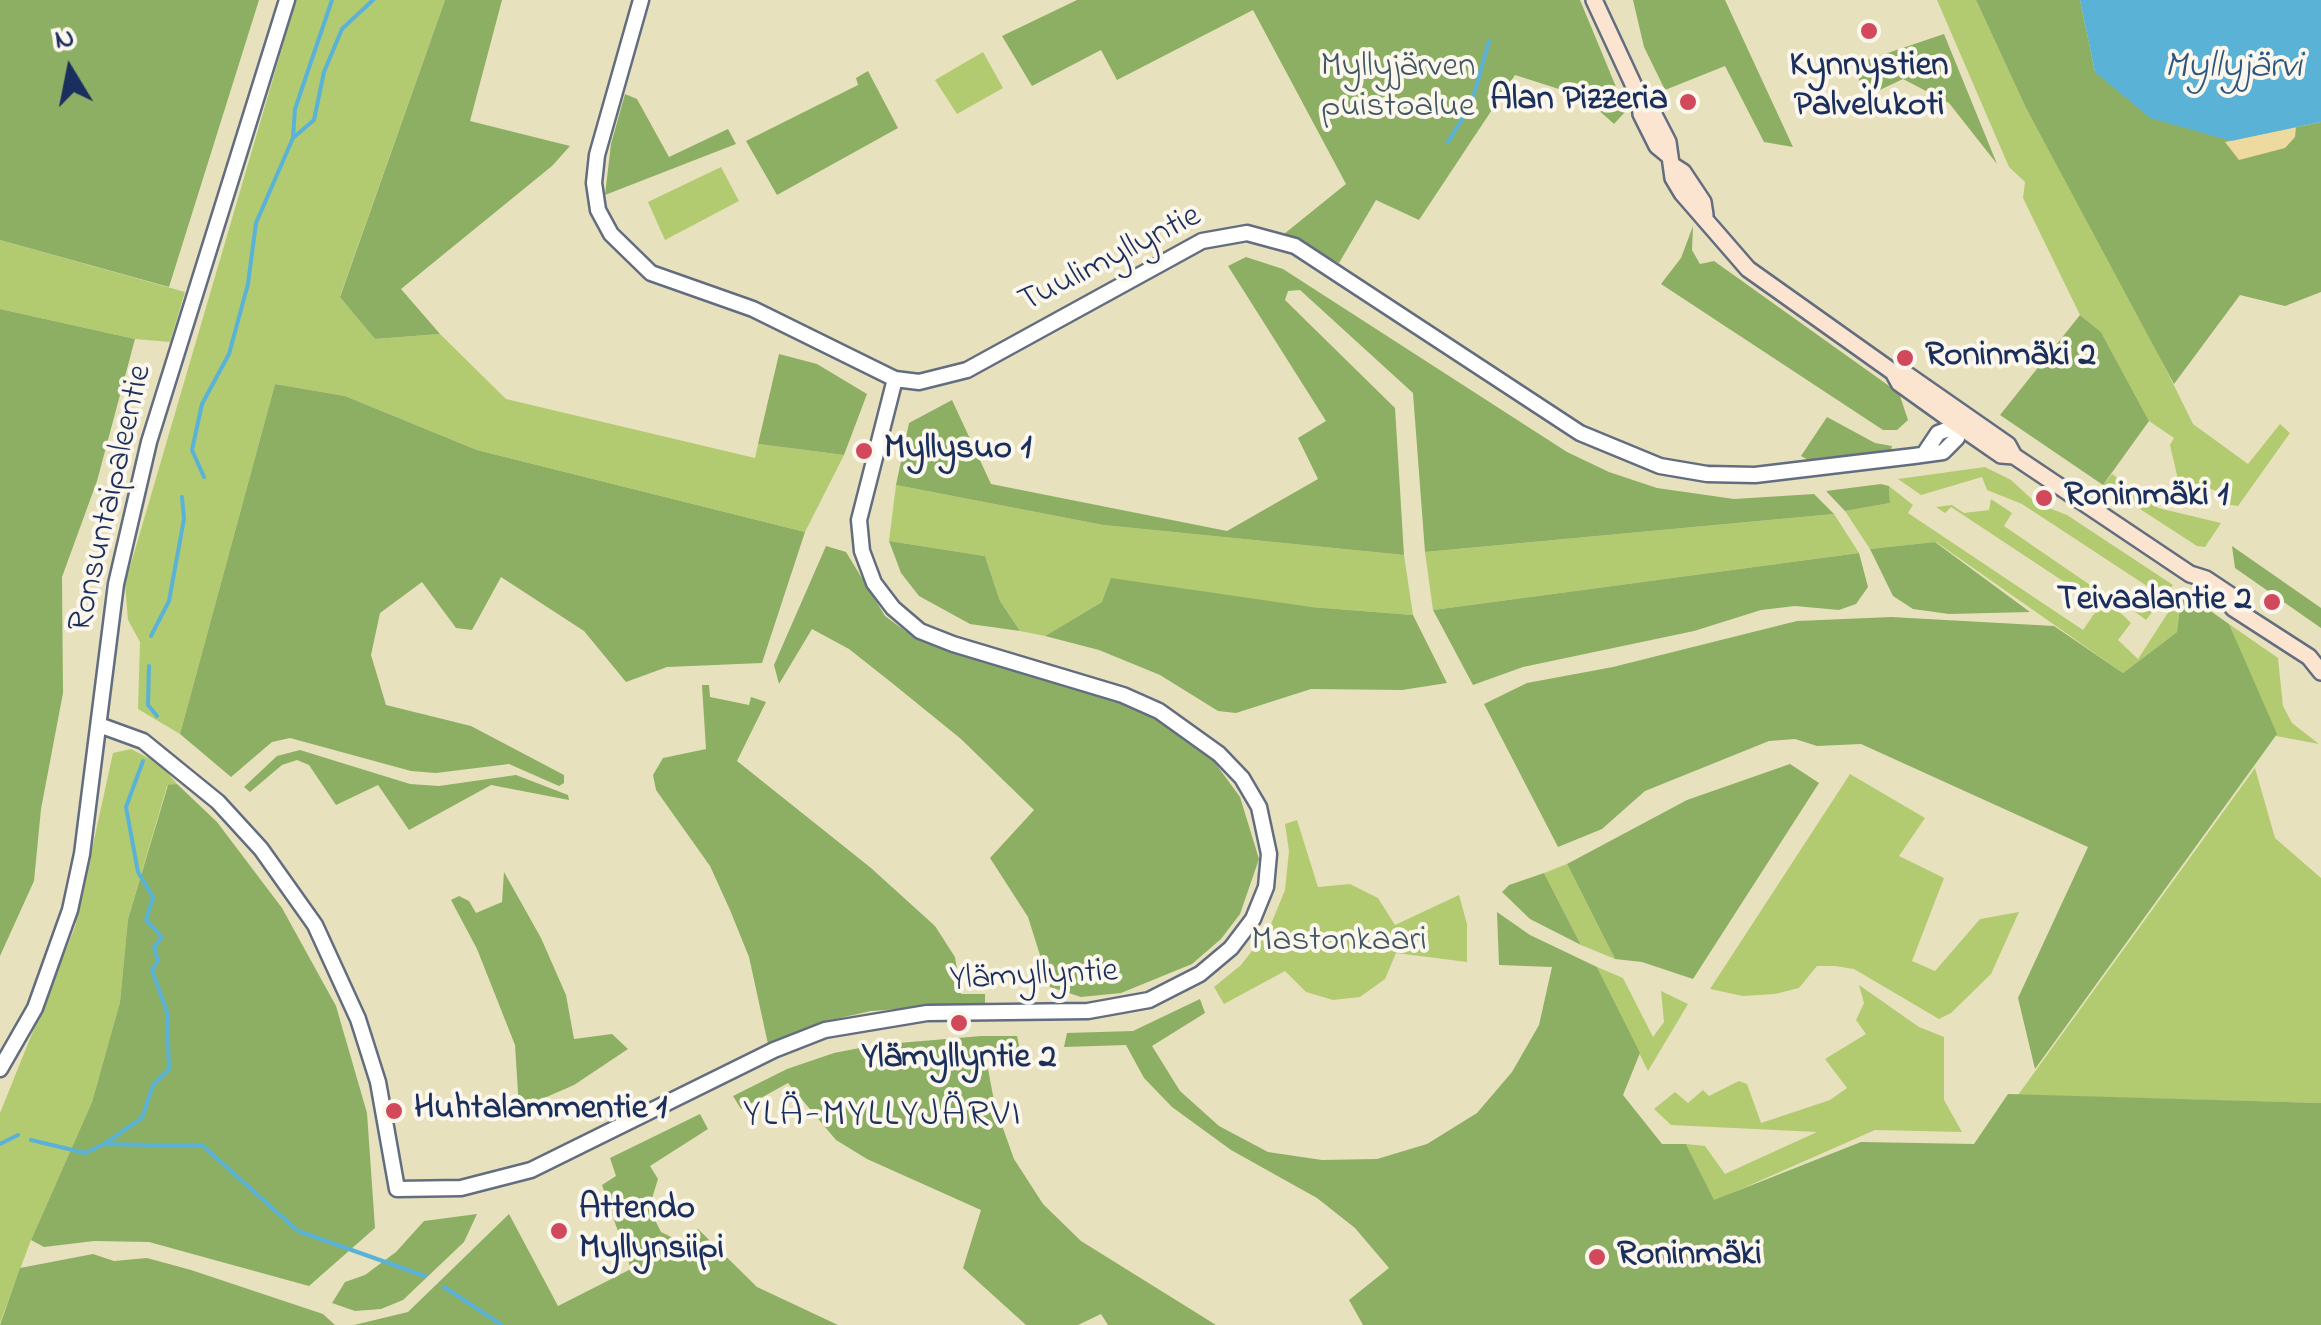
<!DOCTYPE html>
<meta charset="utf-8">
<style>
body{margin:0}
#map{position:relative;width:2321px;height:1325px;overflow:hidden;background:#e8e1be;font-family:"Indie Flower",sans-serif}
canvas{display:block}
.north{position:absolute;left:20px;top:20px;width:100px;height:100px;-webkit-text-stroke:8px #fbf7ec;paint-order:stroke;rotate:350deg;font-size:28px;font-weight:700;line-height:40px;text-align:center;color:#1b2f5e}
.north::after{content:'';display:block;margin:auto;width:35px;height:45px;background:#1b2f5e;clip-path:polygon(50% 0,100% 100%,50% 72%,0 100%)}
</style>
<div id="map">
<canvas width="2321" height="1325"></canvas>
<div class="north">N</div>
</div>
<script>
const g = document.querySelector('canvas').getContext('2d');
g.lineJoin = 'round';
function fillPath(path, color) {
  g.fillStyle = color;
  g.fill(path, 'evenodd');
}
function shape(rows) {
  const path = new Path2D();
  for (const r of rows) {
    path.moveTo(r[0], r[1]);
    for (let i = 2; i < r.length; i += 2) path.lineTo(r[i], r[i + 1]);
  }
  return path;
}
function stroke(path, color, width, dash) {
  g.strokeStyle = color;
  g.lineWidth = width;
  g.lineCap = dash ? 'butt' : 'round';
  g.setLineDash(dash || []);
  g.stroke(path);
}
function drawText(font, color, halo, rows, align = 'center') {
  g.font = font + ' "Indie Flower",sans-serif';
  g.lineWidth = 8;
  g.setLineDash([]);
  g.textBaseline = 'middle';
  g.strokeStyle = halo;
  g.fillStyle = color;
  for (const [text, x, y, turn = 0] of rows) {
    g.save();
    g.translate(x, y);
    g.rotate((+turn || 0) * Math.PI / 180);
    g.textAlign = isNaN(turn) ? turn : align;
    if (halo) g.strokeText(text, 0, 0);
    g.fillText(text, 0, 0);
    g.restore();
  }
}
fillPath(shape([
 [296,0,445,0,340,296,375,339,440,334,506,399,755,458,758,444,844,455,805,532,477,450,345,396,275,384,180,734,138,709,140,642,128,620,125,584],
 [1937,0,1976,0,2025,106,2111,258,2193,424,2248,464,2280,424,2290,433,2238,506,2225,504,2222,492,2193,485,2191,492,2179,484,2170,445,2174,438,2149,421,2101,332,2080,315,2023,198,2025,182,2009,167],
 [983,52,1003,88,957,114,935,80],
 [721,167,739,201,665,240,648,202],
 [0,240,185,292,170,342,135,339,0,309],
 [1985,467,2011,480,2036,503,2067,515,2173,585,2146,620,2134,611,2150,588,2022,504,1987,490,1982,477,1921,495,1898,479],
 [2112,474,2158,508,2221,523,2205,547,2197,546,2103,485],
 [896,485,1103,525,1404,555,1413,615,1311,607,1102,602,1045,636,1020,631,1000,601,985,556,889,541],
 [1889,486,1913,505,1908,513,2083,630,2103,601,2123,615,2131,623,2118,640,2138,659,2182,591,2177,632,2123,673,1936,542,1870,549,1845,511,1890,503],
 [1991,499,2012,513,2004,526,2096,589,2091,597,2077,601,2081,593,1951,507,1945,513,1936,507,1952,505,1964,513,1989,510],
 [1834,514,1859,553,1433,610,1425,552],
 [2229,624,2278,658,2283,706,2292,723,2319,744,2276,736],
 [131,749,160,764,177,784,167,786,128,919,120,1002,92,1102,31,1240,0,1323,0,1113,75,927,113,753],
 [2255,768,2275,838,2321,878,2321,1103,2018,1095],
 [1850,774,1925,818,1899,856,1944,878,1912,961,1935,971,1980,919,2019,912,1991,974,1951,1013,1939,1019,1854,969,1835,966,1817,966,1799,988,1775,994,1743,996,1710,989],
 [1297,820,1318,887,1350,884,1378,898,1395,925,1459,895,1467,924,1467,962,1396,953,1385,979,1360,997,1333,1000,1306,992,1285,971,1224,1004,1214,987,1241,965,1269,929,1285,890,1289,851,1285,824],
 [1567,864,1615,959,1581,945,1544,873],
 [1597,967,1623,978,1653,1037,1664,1022,1661,991,1688,1004,1648,1071],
 [1859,985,1919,1027,1944,1037,1944,1100,1962,1132,1875,1130,1714,1201,1686,1144,1705,1146,1725,1174,1817,1132,1671,1125,1654,1109,1675,1092,1688,1103,1703,1090,1709,1096,1739,1081,1747,1084,1761,1123,1830,1100,1847,1088,1825,1059,1866,1034,1856,1020,1864,1003]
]), '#b2cb71');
fillPath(shape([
 [0,0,259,0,169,287,0,240],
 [445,0,502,0,470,121,570,146,552,166,401,289,440,334,375,339,340,297],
 [1077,0,1580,0,1626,111,1614,124,1584,97,1515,75,1419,220,1376,200,1339,263,1284,234,1346,184,1253,10,1117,80,1101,50,1032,86,1002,36],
 [1633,0,1725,0,1793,147,1764,142,1725,66,1665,90,1644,47],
 [1976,0,2080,0,2095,72,2231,141,2321,122,2321,292,2285,306,2240,295,2174,384,2025,106],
 [1944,34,1997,164,1949,103,1903,79,1867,96,1852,65],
 [868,71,898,128,777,195,746,141,858,85,856,78],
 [625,94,637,99,669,157,728,129,736,144,605,195,611,144],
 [1693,226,1692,250,1700,264,1714,261,1899,393,1908,420,1897,430,1883,430,1661,284,1681,258],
 [1246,257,1283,269,1567,452,1609,472,1657,488,1734,499,1814,494,1834,514,1425,552,1413,393,1300,290,1288,291,1285,300,1395,408,1404,555,1103,525,896,485,909,423,952,400,991,484,1227,531,1318,479,1298,438,1326,421,1228,266],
 [0,309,135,339,97,481,62,577,63,693,41,809,34,881,0,956],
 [2080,315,2101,332,2149,421,2103,485,2000,415],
 [779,354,817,364,867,394,844,455,758,444],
 [275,384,345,396,477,450,805,532,762,663,667,667,626,682,584,631,501,577,472,630,456,628,422,582,380,613,371,655,386,705,471,726,564,775,564,783,559,786,509,764,436,773,411,771,290,738,272,742,231,777,180,734],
 [1827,417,1875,443,1892,446,1891,450,1810,461,1801,456],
 [1881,484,1889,486,1890,503,1845,511,1826,491],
 [889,541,985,556,1000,601,1020,631,970,624,919,596,901,573],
 [1935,542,2030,612,1949,614,1913,609,1893,596,1870,549],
 [826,546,846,552,885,616,916,639,1122,703,1159,719,1213,760,1240,797,1259,859,1240,914,1221,939,1192,964,1121,993,1081,997,1050,987,1028,917,990,858,1034,810,961,739,892,683,849,649,812,629,779,684,774,665],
 [2232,546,2321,608,2321,628,2235,568],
 [1859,553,1868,587,1856,604,1839,610,1795,606,1761,610,1694,631,1523,667,1473,685,1433,610],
 [1111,578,1311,607,1413,615,1447,683,1402,690,1311,689,1236,713,1218,711,1160,675,1099,650,1045,636,1102,602],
 [2182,591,2229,624,2277,734,2035,1069,2018,998,2088,847,1861,744,1817,746,1795,739,1769,741,1645,791,1602,829,1558,847,1484,704,1527,683,1613,667,1797,621,1891,617,2054,626,2123,673,2177,632],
 [702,685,709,685,710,697,749,705,751,697,766,702,737,761,871,868,935,926,955,957,961,994,985,994,985,1003,871,1011,822,1022,768,1044,749,957,730,910,710,866,656,790,653,775,663,758,706,749],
 [300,750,410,784,439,786,516,775,568,795,569,800,491,785,409,830,378,785,336,805,309,765,297,760,282,765,250,792,244,787,277,756],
 [1790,764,1819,783,1693,979,1642,962,1615,959,1567,864,1687,800],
 [177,784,217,822,282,908,336,1006,367,1113,375,1228,309,1286,149,1242,94,1241,44,1247,31,1240,92,1102,120,1002,128,919,168,785],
 [504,872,541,938,566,995,574,1039,612,1034,628,1049,574,1085,519,1109,515,1045,477,949,451,900,459,896,469,901,476,913,502,902],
 [1544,873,1581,945,1530,919,1502,892,1509,885],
 [1497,912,1530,935,1597,967,1640,1053,1623,1095,1662,1144,1686,1144,1714,1200,1861,1142,1974,1144,2008,1094,2321,1103,2321,1325,1363,1325,1349,1300,1389,1268,1355,1228,1317,1198,1231,1150,1172,1107,1144,1078,1126,1045,1064,1047,1067,1033,1133,1031,1200,999,1205,1013,1152,1046,1180,1091,1219,1126,1268,1152,1322,1160,1377,1159,1427,1144,1477,1113,1512,1072,1539,1025,1552,967,1499,965],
 [981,1036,1017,1036,1020,1050,985,1053,995,1106,1014,1159,1043,1204,1081,1241,1216,1325,1108,1325,1101,1314,1078,1325,1026,1325,963,1268,981,1210,867,1159,836,1140,788,1083,741,1109,733,1096,787,1069,834,1053,875,1045],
 [700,1114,708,1129,650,1166,658,1179,649,1208,661,1232,679,1241,698,1229,757,1287,838,1325,354,1325,408,1312,509,1214,558,1306,631,1269,602,1185,616,1176,610,1158],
 [477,1214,464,1242,403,1300,381,1309,355,1311,332,1303,345,1282,365,1275,396,1252,424,1221],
 [93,1254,114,1261,147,1258,191,1270,323,1314,335,1325,0,1325,20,1268]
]), '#8daf63');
fillPath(shape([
 [2296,127,2295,137,2285,148,2239,160,2225,142]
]), '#eeda9e');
fillPath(shape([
 [2080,0,2321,0,2321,122,2231,141,2150,118,2095,72]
]), '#5ab2d7');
stroke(shape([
 [293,138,295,109,332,0],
 [1448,142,1471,105,1489,41],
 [204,477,192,450,202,404,229,354,248,284,256,223,293,138,314,120,324,72,342,29,373,0],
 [151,636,169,601,184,519,182,497],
 [149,666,148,705,157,716],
 [31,1140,85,1153,104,1144,142,1118,153,1085,169,1069,167,1012,152,970,158,961,154,947,162,937,146,920,153,897,138,872,126,807,143,761],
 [0,1144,18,1135],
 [104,1144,203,1146,298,1231,425,1276],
 [444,1287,502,1325]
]), '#5ab2d7', 4);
const tertiary = shape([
 [641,0,597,155,594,183,598,210,611,234,651,273,753,309,895,379,919,382,967,370,1202,241,1247,233,1295,246,1580,433,1660,466,1707,474,1755,475,1914,456,1943,452,1957,438,1959,426],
 [1924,454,1938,433,1965,423],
 [99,725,143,741,218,802,261,849,315,925,358,1019,378,1082,397,1189,461,1188,531,1170,774,1050,825,1030,927,1013,1088,1011,1149,1000,1200,974,1231,948,1253,919,1266,887,1269,854,1259,807,1242,778,1219,754,1159,711,1123,695,953,644,920,631,893,608,874,583,862,551,859,520,895,379],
 [0,1069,35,1008,70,910,82,854,116,584,149,442,287,0]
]);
const secondary = shape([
 [1594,0,1640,99,1641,114,1657,146,1668,155],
 [1640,99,1651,109,1668,142,1673,178,1682,193,1748,269,1893,372,1899,383,1959,426,2001,455,2014,456],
 [1672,165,1683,172,1703,202,1705,215],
 [1893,372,1906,374,2008,445,2014,456,2190,574,2206,579,2236,599,2241,610],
 [2233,608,2309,657,2321,672]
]);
stroke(tertiary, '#636d80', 19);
stroke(secondary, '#636d80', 20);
stroke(tertiary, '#fff', 14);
stroke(secondary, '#fce5d0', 15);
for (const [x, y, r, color] of [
 [1869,31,10,"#d1495b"],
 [1688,102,10,"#d1495b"],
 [1905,358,10,"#d1495b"],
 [864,451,10,"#d1495b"],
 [2044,498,10,"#d1495b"],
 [2272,602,10,"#d1495b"],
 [959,1023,10,"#d1495b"],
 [394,1111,10,"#d1495b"],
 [559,1231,10,"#d1495b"],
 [1597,1257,10,"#d1495b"]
]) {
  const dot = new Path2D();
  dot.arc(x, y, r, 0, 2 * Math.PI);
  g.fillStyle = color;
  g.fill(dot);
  stroke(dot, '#fbf7ec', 4);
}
drawText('bold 35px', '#1b2f5e', '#fbf7ec', [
 ["Kynnystien",1869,68,"center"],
 ["Palvelukoti",1869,108,"center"],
 ["Alan Pizzeria",1668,102,"right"],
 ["Roninmäki 2",1925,358],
 ["Myllysuo 1",884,451],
 ["Roninmäki 1",2064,498],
 ["Teivaalantie 2",2252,602,"right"],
 ["Ylämyllyntie 2",959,1060,"center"],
 ["Huhtalammentie 1",414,1111],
 ["Attendo",579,1211],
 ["Myllynsiipi",579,1251],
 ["Roninmäki",1617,1257]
], 'left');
drawText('35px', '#415663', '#fbf7ec', [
 ["Myllyjärven",1398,69],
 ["puistoalue",1398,109],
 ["Mastonkaari",1339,943]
]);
drawText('35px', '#1b2f5e', '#fbf7ec', [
 ["Tuulimyllyntie",1111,261,-27],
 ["Ronsuntaipaleentie",113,499,-77],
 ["Ylämyllyntie",1034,978,-3]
]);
drawText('italic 38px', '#2e5682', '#fbf7ec', [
 ["Myllyjärvi",2233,70]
]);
g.letterSpacing = '2.5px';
drawText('38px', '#1b2f5e', '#fbf7ec', [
 ["YLÄ-MYLLYJÄRVI",883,1118]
]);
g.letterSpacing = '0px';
</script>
